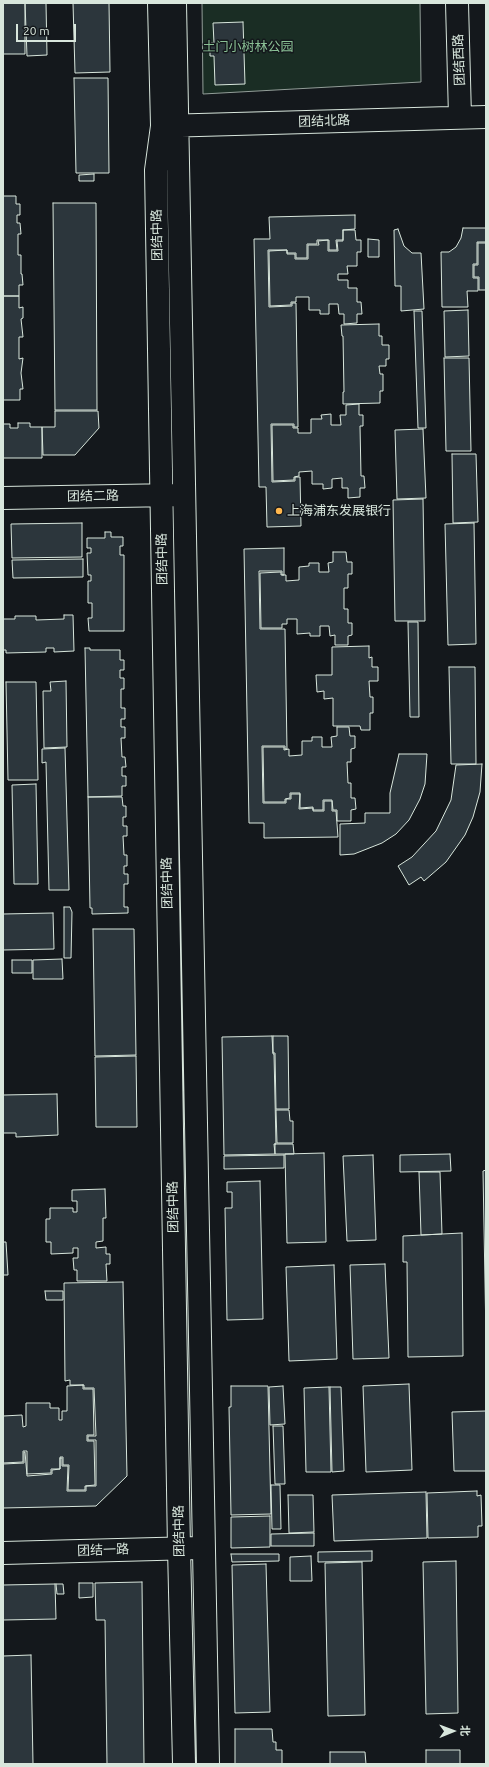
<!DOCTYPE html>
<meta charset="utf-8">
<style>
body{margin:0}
#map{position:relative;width:489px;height:1767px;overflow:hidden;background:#14181c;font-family:Ubuntu,"Noto Sans SC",sans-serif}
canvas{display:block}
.frame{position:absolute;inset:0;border:4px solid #d8e6dc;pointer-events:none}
.north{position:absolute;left:433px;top:1711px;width:40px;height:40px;-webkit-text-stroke:3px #14181c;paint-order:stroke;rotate:89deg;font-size:11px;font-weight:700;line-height:16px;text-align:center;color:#d8e6dc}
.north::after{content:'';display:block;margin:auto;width:14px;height:18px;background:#d8e6dc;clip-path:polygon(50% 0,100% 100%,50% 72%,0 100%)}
.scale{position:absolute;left:16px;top:24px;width:60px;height:18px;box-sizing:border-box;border:2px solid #d8e6dc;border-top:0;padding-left:5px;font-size:12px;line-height:14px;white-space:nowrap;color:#d8e6dc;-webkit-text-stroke:3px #14181c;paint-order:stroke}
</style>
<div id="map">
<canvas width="489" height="1767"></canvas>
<div class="frame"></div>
<div class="north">北</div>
<div class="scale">20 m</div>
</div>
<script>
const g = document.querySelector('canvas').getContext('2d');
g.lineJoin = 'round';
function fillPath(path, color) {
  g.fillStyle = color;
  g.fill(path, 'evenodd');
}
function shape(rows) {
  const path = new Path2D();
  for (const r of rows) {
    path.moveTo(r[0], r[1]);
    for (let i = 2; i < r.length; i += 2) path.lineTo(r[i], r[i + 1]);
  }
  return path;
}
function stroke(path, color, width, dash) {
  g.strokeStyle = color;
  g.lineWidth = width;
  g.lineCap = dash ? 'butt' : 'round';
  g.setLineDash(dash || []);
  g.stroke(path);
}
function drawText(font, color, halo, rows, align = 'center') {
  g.font = font + ' Ubuntu,"Noto Sans SC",sans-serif';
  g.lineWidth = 3;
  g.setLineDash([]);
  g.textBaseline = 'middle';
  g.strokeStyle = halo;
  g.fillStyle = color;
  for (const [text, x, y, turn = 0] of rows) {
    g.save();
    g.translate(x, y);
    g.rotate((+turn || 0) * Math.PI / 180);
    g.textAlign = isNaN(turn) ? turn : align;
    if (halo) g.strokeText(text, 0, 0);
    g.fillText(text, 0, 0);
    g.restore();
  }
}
const green = shape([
 [202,3,420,3,421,82,203,94,202,3]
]);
fillPath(green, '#1a2d24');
stroke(green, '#939e99', 1);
const building = shape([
 [3,3,25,3,25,54,3,54,3,3],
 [25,3,46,3,47,55,27,56,25,3],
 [73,3,109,3,110,72,75,73,73,3],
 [243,22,245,84,215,85,214,56,210,56,210,43,214,43,213,23,243,22],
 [74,78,108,78,109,173,76,173,74,78],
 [94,174,94,181,79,181,79,175,94,174],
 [3,196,16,196,16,204,20,204,20,215,17,215,17,223,20,223,21,234,18,234,18,255,21,255,21,274,22,274,23,285,19,285,19,296,3,296,3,196],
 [53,203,96,203,97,410,55,410,53,203],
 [355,215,355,229,343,230,343,240,336,240,337,250,329,250,329,240,317,240,317,244,307,244,307,258,296,258,296,253,287,253,287,250,268,250,269,307,292,306,292,303,296,303,298,427,294,427,294,424,271,424,272,482,295,481,295,477,300,477,301,526,267,527,266,487,259,487,254,239,270,239,269,217,355,215],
 [463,228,486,228,486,242,477,242,477,264,473,264,473,278,478,278,478,291,467,291,468,307,442,307,441,252,449,252,456,247,461,238,463,228],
 [398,229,404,246,412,253,421,253,424,309,401,311,401,286,395,286,394,230,398,229],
 [343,230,355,230,356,240,361,240,361,252,357,252,357,266,347,266,348,274,338,274,338,280,348,280,348,288,357,288,357,302,361,302,362,314,357,314,357,323,344,324,344,314,339,314,338,304,329,304,329,314,320,314,320,310,309,310,309,297,296,297,296,302,291,302,291,305,270,306,269,251,287,250,287,254,295,254,295,259,308,259,308,245,319,245,318,241,328,240,328,251,338,251,337,241,343,241,343,230],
 [368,239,379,240,379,257,368,257,368,239],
 [478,243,486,243,486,290,479,290,479,277,474,277,474,265,478,265,478,243],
 [3,296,19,296,19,308,23,307,23,318,21,319,23,337,19,337,19,359,23,358,21,373,23,389,20,389,20,400,3,400,3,296],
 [468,310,469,356,445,357,444,311,468,310],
 [414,311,422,311,426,428,418,428,414,311],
 [379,324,379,336,382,336,382,345,389,345,389,359,386,359,386,366,379,366,380,374,383,374,383,391,380,391,380,403,343,404,343,392,344,392,343,336,342,336,341,325,379,324],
 [444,358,469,358,471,451,446,451,444,358],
 [359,404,359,415,363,415,363,426,360,426,361,476,364,476,365,488,360,488,360,497,348,498,348,488,342,488,342,478,332,479,332,488,323,489,323,484,312,484,312,471,299,472,299,476,294,477,294,480,273,481,272,425,293,425,293,428,298,428,298,433,311,433,311,419,322,419,321,415,331,414,331,425,341,425,340,415,346,415,346,405,359,404],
 [55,411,98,411,99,428,75,455,43,455,42,427,55,427,55,411],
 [18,423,30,423,30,427,42,427,42,458,3,458,3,424,10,424,10,428,18,428,18,423],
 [423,429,426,498,397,499,395,430,423,429],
 [452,454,476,454,478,522,453,523,452,454],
 [423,499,425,621,395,621,393,500,423,499],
 [82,523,82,557,12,558,11,524,82,523],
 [474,523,476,644,448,645,445,524,474,523],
 [105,532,111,532,111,537,123,537,123,546,120,546,120,555,124,555,124,631,89,631,88,618,92,618,92,603,88,603,88,581,91,581,91,575,88,575,87,553,91,553,91,548,87,548,87,538,105,538,105,532],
 [284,548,284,575,282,575,282,571,259,571,260,629,285,629,287,749,285,749,285,746,262,746,263,803,286,803,286,799,291,799,291,794,300,794,299,809,313,808,313,811,324,811,324,801,332,801,332,811,336,811,338,837,264,838,264,823,249,823,244,549,284,548],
 [333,552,346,552,347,562,352,562,352,574,348,574,348,588,344,588,344,609,348,609,348,623,352,623,352,635,348,636,348,645,335,645,335,635,330,636,329,626,320,626,320,636,310,636,310,633,297,634,297,619,287,619,287,624,282,624,282,628,261,628,260,573,281,572,281,575,286,575,286,581,299,580,299,567,309,566,309,563,319,563,319,572,329,572,328,563,333,562,333,552],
 [83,559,83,577,13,578,12,560,83,559],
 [64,615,73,615,74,651,54,652,54,648,46,648,46,652,6,653,6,650,3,650,3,619,15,619,15,616,36,616,36,620,64,619,64,615],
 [408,622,418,622,419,717,410,717,408,622],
 [369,646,369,658,372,657,372,667,378,667,378,681,369,681,370,697,373,697,373,713,370,713,370,730,361,730,360,726,333,726,333,698,324,699,324,691,317,692,316,675,332,675,332,647,369,646],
 [85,648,90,648,90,650,120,650,120,660,124,660,124,670,120,670,120,678,124,678,124,689,121,689,121,708,125,708,125,719,121,719,121,727,125,727,125,738,121,738,122,757,125,757,126,767,122,767,122,776,126,776,126,786,122,786,122,796,88,797,85,648],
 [449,667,475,667,476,764,451,764,449,667],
 [66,681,67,747,44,748,43,691,51,691,50,682,66,681],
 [6,682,36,682,38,780,8,780,6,682],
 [337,727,349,727,350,736,355,736,355,748,351,749,351,762,347,762,348,783,351,783,351,798,355,798,356,809,351,810,351,821,337,821,337,810,333,810,332,800,323,800,323,810,313,810,313,807,300,808,300,793,290,793,290,798,285,799,285,802,264,802,263,747,284,747,284,750,289,749,289,756,302,755,302,741,312,741,312,737,322,737,322,747,332,747,331,737,337,736,337,727],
 [65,748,69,890,49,890,46,762,42,763,42,749,65,748],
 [399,754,427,754,425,784,420,799,409,820,396,834,382,843,354,854,340,855,340,824,365,823,365,813,390,813,390,793,399,754],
 [482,764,480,792,473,817,465,835,446,862,424,881,421,877,409,885,398,866,412,857,436,831,451,800,456,765,482,764],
 [36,784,38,884,14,884,12,785,36,784],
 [88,797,122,797,123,806,126,806,126,817,123,817,123,826,127,826,127,836,123,836,124,855,127,855,127,866,124,866,124,874,128,874,128,884,124,884,124,907,128,907,128,913,92,914,92,908,90,908,88,797],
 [64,907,70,907,72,912,71,958,64,958,64,907],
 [53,913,54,949,3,950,3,914,53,913],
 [93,929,134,929,136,1055,95,1056,93,929],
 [62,959,63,979,33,979,33,960,62,959],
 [12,960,32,960,32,973,12,973,12,960],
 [272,1036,273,1054,274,1054,276,1144,274,1144,275,1154,224,1155,222,1037,272,1036],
 [273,1036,288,1036,289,1109,276,1109,275,1053,273,1053,273,1036],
 [136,1056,137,1127,96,1127,95,1057,136,1056],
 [57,1094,58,1135,16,1137,16,1133,3,1133,3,1095,57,1094],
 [276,1110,289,1110,290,1121,293,1121,293,1143,277,1143,276,1110],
 [275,1144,293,1144,294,1154,275,1154,275,1144],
 [324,1153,326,1242,287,1243,285,1154,324,1153],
 [450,1154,451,1171,400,1172,400,1155,450,1154],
 [284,1155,284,1168,224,1169,224,1156,284,1155],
 [373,1155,376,1240,347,1241,343,1156,373,1155],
 [486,1170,486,1339,483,1171,486,1170],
 [419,1172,440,1172,442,1234,421,1235,419,1172],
 [260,1181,263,1319,227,1320,225,1208,232,1208,232,1192,227,1192,227,1182,260,1181],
 [105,1189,106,1218,103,1218,103,1241,96,1242,96,1248,106,1247,106,1254,110,1254,110,1264,106,1264,107,1281,77,1281,77,1270,74,1270,73,1258,78,1258,78,1248,73,1248,73,1253,51,1254,51,1242,46,1242,46,1219,50,1219,50,1208,73,1208,73,1212,77,1212,77,1201,72,1201,72,1190,105,1189],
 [462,1233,463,1356,408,1357,407,1262,403,1262,403,1236,462,1233],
 [3,1242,6,1242,8,1275,3,1275,3,1242],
 [385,1264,389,1358,353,1359,350,1265,385,1264],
 [334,1265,337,1359,289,1361,286,1267,334,1265],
 [123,1282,127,1476,96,1506,3,1508,3,1464,24,1463,24,1452,25,1452,27,1476,52,1474,52,1470,60,1469,60,1458,62,1458,62,1466,68,1466,67,1491,86,1491,86,1486,96,1486,96,1440,88,1440,88,1436,96,1436,94,1388,84,1388,84,1385,70,1385,70,1380,65,1381,64,1283,123,1282],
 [45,1291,63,1291,63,1300,46,1300,45,1291],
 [409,1384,412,1470,366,1472,363,1386,409,1384],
 [83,1385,83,1389,93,1389,94,1435,87,1435,87,1441,94,1441,95,1485,85,1486,85,1490,68,1490,69,1465,63,1465,63,1457,60,1457,60,1469,51,1469,51,1473,27,1474,27,1451,23,1451,23,1462,3,1463,3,1416,22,1415,23,1427,26,1426,26,1403,50,1403,50,1408,59,1408,59,1420,62,1420,62,1411,67,1411,67,1386,83,1385],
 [231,1386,268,1386,271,1514,231,1515,229,1407,231,1407,231,1386],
 [283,1386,285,1424,270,1425,269,1387,283,1386],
 [329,1387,331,1472,306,1472,304,1388,329,1387],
 [330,1387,341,1387,344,1471,332,1472,330,1387],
 [486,1411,486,1471,454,1471,452,1412,486,1411],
 [273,1426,283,1426,285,1484,275,1484,273,1426],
 [271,1485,280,1485,281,1529,272,1529,271,1485],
 [477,1491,477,1496,481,1495,482,1526,478,1526,478,1537,428,1538,427,1493,477,1491],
 [426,1492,427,1538,334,1541,332,1495,426,1492],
 [288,1495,313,1495,314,1532,289,1533,288,1495],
 [270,1516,270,1547,231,1548,231,1517,270,1516],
 [314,1533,314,1546,271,1546,271,1534,314,1533],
 [372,1551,372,1561,318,1562,318,1552,372,1551],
 [231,1554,279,1554,279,1561,232,1562,231,1554],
 [311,1556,312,1581,290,1581,290,1557,311,1556],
 [456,1561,458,1713,426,1714,423,1562,456,1561],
 [362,1562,365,1715,328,1716,325,1563,362,1562],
 [266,1564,270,1712,235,1713,232,1565,266,1564],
 [142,1582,144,1764,107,1764,105,1620,96,1620,95,1583,142,1582],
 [79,1583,93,1583,93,1597,79,1598,79,1583],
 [55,1584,56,1619,3,1620,3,1585,55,1584],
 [56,1584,63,1584,64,1594,57,1594,56,1584],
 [31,1655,33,1764,3,1764,3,1656,31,1655],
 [235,1729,272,1729,273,1742,276,1742,276,1750,282,1750,282,1764,235,1764,235,1729],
 [426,1750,460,1750,460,1764,426,1764,426,1750],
 [330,1752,365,1752,366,1764,330,1764,330,1752]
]);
fillPath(building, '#2c363c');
stroke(building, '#d8e6dc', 1);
const minor = shape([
 [159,3,162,126,156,170,179,1548,184,1764],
 [175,3,208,1764],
 [457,3,460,117],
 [163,126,486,117],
 [3,498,174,495],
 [3,1553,195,1548]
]);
stroke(minor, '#d8e6dc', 24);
stroke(minor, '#14181c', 22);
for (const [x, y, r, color] of [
 [279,511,4,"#ffb74d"]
]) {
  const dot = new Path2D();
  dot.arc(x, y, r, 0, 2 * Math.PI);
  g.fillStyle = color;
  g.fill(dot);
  stroke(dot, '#14181c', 1.5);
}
drawText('13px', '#8ac095', '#14181c', [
 ["土门小树林公园",248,47]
]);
drawText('13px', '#d8e6dc', '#14181c', [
 ["团结西路",459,60,-92],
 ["团结北路",324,121,-2],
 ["团结中路",157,235,-91],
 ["团结二路",93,496,-1],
 ["团结中路",162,559,-91],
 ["团结中路",167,883,-91],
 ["团结中路",173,1207,-91],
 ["团结中路",179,1531,-91],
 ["团结一路",103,1550,-2]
]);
drawText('13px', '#d8e6dc', '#14181c', [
 ["上海浦东发展银行",287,511]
], 'left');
</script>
